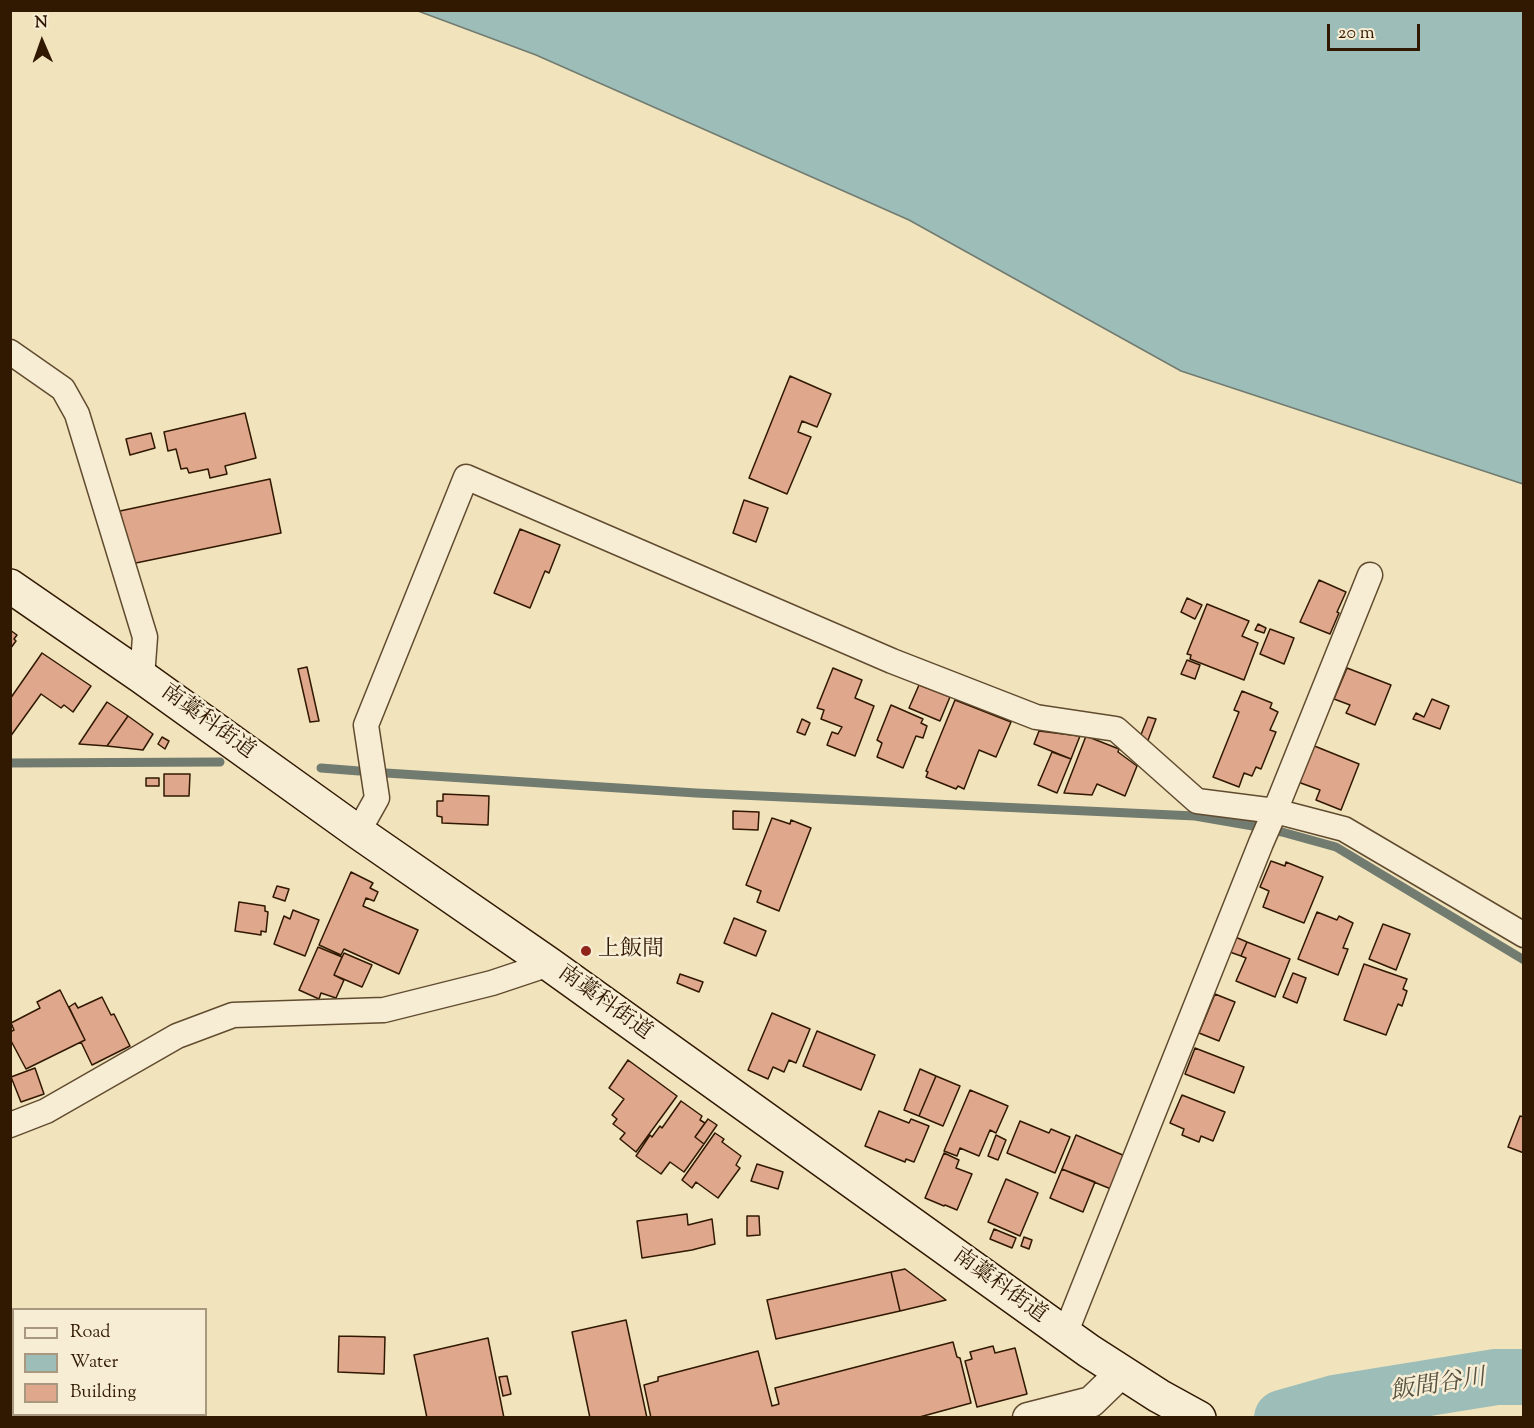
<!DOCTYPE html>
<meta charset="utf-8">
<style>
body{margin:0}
#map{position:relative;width:1534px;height:1428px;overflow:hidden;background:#f1e4bd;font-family:"Sorts Mill Goudy",serif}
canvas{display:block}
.frame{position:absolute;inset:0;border:12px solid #311800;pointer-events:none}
.legend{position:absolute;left:12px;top:1308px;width:195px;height:108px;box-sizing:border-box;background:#f6edd4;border:2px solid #a7987f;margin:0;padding:8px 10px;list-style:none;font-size:18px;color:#311800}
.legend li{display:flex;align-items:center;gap:12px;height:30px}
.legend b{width:30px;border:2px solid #a7987f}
.north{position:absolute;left:12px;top:12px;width:60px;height:60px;-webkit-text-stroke:4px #f6edd4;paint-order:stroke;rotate:358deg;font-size:16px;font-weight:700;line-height:24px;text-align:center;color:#311800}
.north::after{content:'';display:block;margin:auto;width:21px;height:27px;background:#311800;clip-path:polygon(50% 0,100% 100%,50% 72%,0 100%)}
.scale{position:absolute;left:1327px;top:24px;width:93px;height:27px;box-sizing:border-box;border:3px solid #311800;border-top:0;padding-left:8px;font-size:18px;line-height:21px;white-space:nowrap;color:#311800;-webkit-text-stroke:4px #f6edd4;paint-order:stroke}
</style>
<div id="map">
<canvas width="1534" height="1428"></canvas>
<div class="frame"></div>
<ul class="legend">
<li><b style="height:8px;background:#f6edd4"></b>Road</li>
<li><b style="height:16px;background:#9dbdb9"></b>Water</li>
<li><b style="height:16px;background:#dfa78b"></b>Building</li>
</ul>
<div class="north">N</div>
<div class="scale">20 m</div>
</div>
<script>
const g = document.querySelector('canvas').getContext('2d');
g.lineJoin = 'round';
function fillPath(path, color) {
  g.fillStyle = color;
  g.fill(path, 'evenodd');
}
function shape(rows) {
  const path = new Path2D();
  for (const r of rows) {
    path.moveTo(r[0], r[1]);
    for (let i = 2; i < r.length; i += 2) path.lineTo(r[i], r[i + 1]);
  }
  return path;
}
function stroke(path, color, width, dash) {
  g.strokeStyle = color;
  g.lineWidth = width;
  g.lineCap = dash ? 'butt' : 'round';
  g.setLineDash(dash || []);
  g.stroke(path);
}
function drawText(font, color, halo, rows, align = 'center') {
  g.font = font + ' "Sorts Mill Goudy","Noto Serif JP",serif';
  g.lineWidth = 5;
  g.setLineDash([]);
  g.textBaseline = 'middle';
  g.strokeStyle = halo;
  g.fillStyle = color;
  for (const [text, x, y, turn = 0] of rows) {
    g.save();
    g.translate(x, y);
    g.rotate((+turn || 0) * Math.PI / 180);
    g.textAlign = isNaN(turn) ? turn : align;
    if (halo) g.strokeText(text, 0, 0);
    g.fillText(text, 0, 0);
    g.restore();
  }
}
const water = shape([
 [418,11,1523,11,1523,484,1181,371,909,220,536,55,418,11]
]);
fillPath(water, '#9dbdb9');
stroke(water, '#727b6f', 1.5);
stroke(shape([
 [10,763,220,762],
 [321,768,359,771],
 [386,773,696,793,1195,816,1253,826,1282,832,1336,847,1524,960]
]), '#727b6f', 9);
stroke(shape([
 [1282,1418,1335,1403,1496,1377,1524,1377]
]), '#9dbdb9', 56);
const building = shape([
 [790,376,831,394,817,427,802,421,798,432,811,437,787,494,749,478,790,376],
 [245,413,256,458,225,466,227,474,210,478,208,469,189,473,187,468,181,469,176,449,168,451,164,432,245,413],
 [151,433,155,448,130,455,126,439,151,433],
 [270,479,281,533,131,564,120,511,270,479],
 [744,500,768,508,756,542,733,533,744,500],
 [520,529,560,545,549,573,545,571,530,608,494,593,520,529],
 [1319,580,1346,592,1337,612,1339,613,1330,634,1300,622,1319,580],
 [1187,598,1202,605,1195,619,1181,612,1187,598],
 [1207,604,1249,621,1242,636,1258,643,1244,680,1190,659,1191,655,1187,654,1207,604],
 [1258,624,1266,628,1264,633,1255,630,1258,624],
 [1270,629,1294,638,1284,664,1260,654,1270,629],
 [10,630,17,635,14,639,16,641,10,649,10,630],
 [42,653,91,686,73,712,64,705,61,708,41,694,10,737,10,699,42,653],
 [1187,660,1200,665,1195,679,1181,674,1187,660],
 [307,667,319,721,310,722,298,669,307,667],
 [833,668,862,680,855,698,874,706,855,756,827,745,832,732,838,734,842,727,821,719,824,710,817,708,833,668],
 [1347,668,1391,685,1375,725,1346,713,1350,705,1334,699,1347,668],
 [919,685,950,697,940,721,909,708,919,685],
 [1242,691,1272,703,1270,708,1278,712,1270,730,1276,732,1261,769,1256,767,1252,776,1244,773,1239,787,1213,777,1239,712,1234,710,1242,691],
 [1432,699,1449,706,1440,729,1413,719,1416,713,1424,717,1432,699],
 [955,700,1011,722,996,757,979,750,964,789,958,786,956,789,926,777,928,772,926,771,955,700],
 [107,702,128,716,107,746,79,744,107,702],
 [891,705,923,719,921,723,927,726,923,738,916,736,903,768,877,757,882,743,877,740,891,705],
 [128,716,153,734,143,750,107,746,128,716],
 [1148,717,1156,719,1147,743,1140,737,1148,717],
 [802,719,810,723,805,735,797,732,802,719],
 [1039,731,1080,736,1071,759,1034,744,1039,731],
 [1086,736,1119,749,1118,752,1137,766,1125,796,1097,784,1092,795,1064,793,1086,736],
 [162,737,169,741,165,749,158,744,162,737],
 [1312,745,1359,764,1341,810,1316,800,1320,790,1298,782,1312,745],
 [1052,752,1071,759,1057,793,1038,785,1052,752],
 [164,774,190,774,189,796,164,796,164,774],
 [146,778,159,778,159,786,146,786,146,778],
 [443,794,489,796,488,825,442,823,442,817,437,816,437,801,443,801,443,794],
 [733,811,759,812,758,830,733,829,733,811],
 [772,818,790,824,791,820,811,828,779,911,757,902,761,891,746,885,772,818],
 [1271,861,1285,866,1286,862,1323,877,1304,923,1263,907,1269,891,1260,887,1271,861],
 [351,872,373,883,370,888,378,892,374,901,366,898,363,906,418,930,399,974,344,949,341,955,319,945,351,872],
 [277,886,289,889,285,901,273,897,277,886],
 [239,902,265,906,265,911,268,912,266,932,261,931,261,935,235,931,239,902],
 [293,910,319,920,305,956,274,944,284,916,290,919,293,910],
 [1317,912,1337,920,1339,916,1353,923,1343,948,1348,949,1338,975,1298,959,1317,912],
 [734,918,766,931,756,956,724,943,734,918],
 [1383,924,1410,934,1396,970,1369,959,1383,924],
 [1233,936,1247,942,1241,956,1227,951,1233,936],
 [1247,942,1290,959,1275,997,1236,981,1246,958,1241,956,1247,942],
 [318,947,342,957,334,975,344,980,336,998,321,993,319,999,299,990,318,947],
 [344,953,372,965,362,987,334,975,344,953],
 [1364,964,1407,979,1403,989,1407,991,1402,1006,1398,1004,1386,1035,1344,1020,1364,964],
 [1293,973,1306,978,1297,1003,1283,997,1293,973],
 [680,974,703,982,699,992,677,983,680,974],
 [60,990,85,1040,26,1069,10,1039,10,1032,14,1030,11,1023,40,1008,37,1002,60,990],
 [1215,994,1235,1002,1219,1041,1199,1033,1215,994],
 [102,997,111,1015,114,1014,130,1046,92,1065,81,1042,85,1040,69,1007,75,1003,78,1008,102,997],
 [772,1013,810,1029,796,1063,789,1060,784,1072,773,1067,768,1079,748,1070,772,1013],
 [817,1031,875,1055,861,1090,803,1066,817,1031],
 [1195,1048,1244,1067,1234,1093,1185,1074,1195,1048],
 [628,1060,677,1096,636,1152,620,1139,625,1133,613,1124,617,1119,612,1115,624,1099,609,1088,628,1060],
 [35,1068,44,1094,21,1102,11,1077,35,1068],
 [920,1069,936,1076,919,1116,904,1110,920,1069],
 [936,1076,960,1086,943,1126,919,1116,936,1076],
 [970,1090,1008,1106,996,1133,990,1130,979,1156,960,1148,957,1156,944,1151,970,1090],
 [1182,1095,1225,1112,1213,1141,1201,1136,1199,1142,1182,1135,1184,1129,1170,1123,1182,1095],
 [681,1101,702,1116,700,1120,705,1123,695,1137,704,1144,684,1172,670,1162,661,1174,636,1156,650,1135,652,1137,660,1126,662,1128,681,1101],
 [879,1111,909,1123,911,1119,929,1126,914,1162,906,1159,905,1162,865,1146,879,1111],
 [1520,1116,1524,1117,1524,1153,1508,1147,1520,1116],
 [708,1119,717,1125,704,1144,695,1137,708,1119],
 [1020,1121,1049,1133,1051,1129,1070,1137,1055,1173,1007,1153,1020,1121],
 [715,1133,724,1139,722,1142,741,1156,736,1165,740,1168,718,1198,696,1182,692,1188,682,1180,715,1133],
 [996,1135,1006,1140,998,1160,988,1156,996,1135],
 [1076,1135,1125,1156,1111,1189,1062,1169,1076,1135],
 [944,1153,959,1160,956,1168,972,1174,957,1210,945,1205,944,1206,925,1198,944,1153],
 [757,1164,783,1172,778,1189,751,1181,757,1164],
 [1062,1169,1095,1182,1083,1212,1050,1198,1062,1169],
 [1006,1179,1038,1193,1020,1236,988,1222,1006,1179],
 [687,1214,688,1225,712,1219,715,1244,692,1250,642,1258,637,1221,687,1214],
 [747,1216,759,1216,760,1235,747,1236,747,1216],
 [994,1229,1016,1238,1012,1248,990,1239,994,1229],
 [1024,1237,1032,1240,1029,1249,1021,1246,1024,1237],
 [905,1269,946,1300,900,1311,891,1272,905,1269],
 [891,1272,900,1311,776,1339,767,1300,891,1272],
 [626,1320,647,1418,590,1418,572,1332,626,1320],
 [339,1336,385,1337,384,1374,338,1372,339,1336],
 [488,1338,504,1418,427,1418,414,1355,488,1338],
 [953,1342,957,1357,960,1358,971,1403,916,1418,651,1418,644,1385,658,1381,658,1377,758,1351,772,1406,779,1404,775,1388,953,1342],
 [993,1346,995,1353,1015,1348,1027,1394,977,1407,965,1361,972,1359,970,1352,993,1346],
 [507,1376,511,1394,503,1396,499,1377,507,1376]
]);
fillPath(building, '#dfa78b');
stroke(building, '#311800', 1.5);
const minor = shape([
 [10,352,63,389,77,414,145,637,142,677],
 [358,832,377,798,366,725,466,477,892,661,1036,717,1116,729,1197,801,1275,811,1344,829,1524,935],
 [10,1125,46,1111,177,1036,233,1015,384,1010,492,983,549,964],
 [1065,1334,1261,843,1275,811,1370,575]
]);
const tertiary = shape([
 [1028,1418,1091,1402,1121,1373]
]);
const secondary = shape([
 [10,586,142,677,358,832,549,964,1089,1351,1159,1396,1199,1418]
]);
stroke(minor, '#614b2f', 27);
stroke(tertiary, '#614b2f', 33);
stroke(secondary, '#311800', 36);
stroke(minor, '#f6edd4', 24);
stroke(tertiary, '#f6edd4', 30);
stroke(secondary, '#f6edd4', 33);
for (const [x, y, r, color] of [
 [586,951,6,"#8f2418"]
]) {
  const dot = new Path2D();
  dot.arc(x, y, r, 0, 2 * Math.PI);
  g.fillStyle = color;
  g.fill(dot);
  stroke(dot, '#f6edd4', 2);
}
drawText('22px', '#311800', '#f6edd4', [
 ["南藁科街道",207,723,36],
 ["南藁科街道",604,1004,36],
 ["南藁科街道",999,1287,36]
]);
drawText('22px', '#311800', '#f6edd4', [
 ["上飯間",598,951]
], 'left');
drawText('italic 24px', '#575241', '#f6edd4', [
 ["飯間谷川",1438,1387,-9]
]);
</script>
